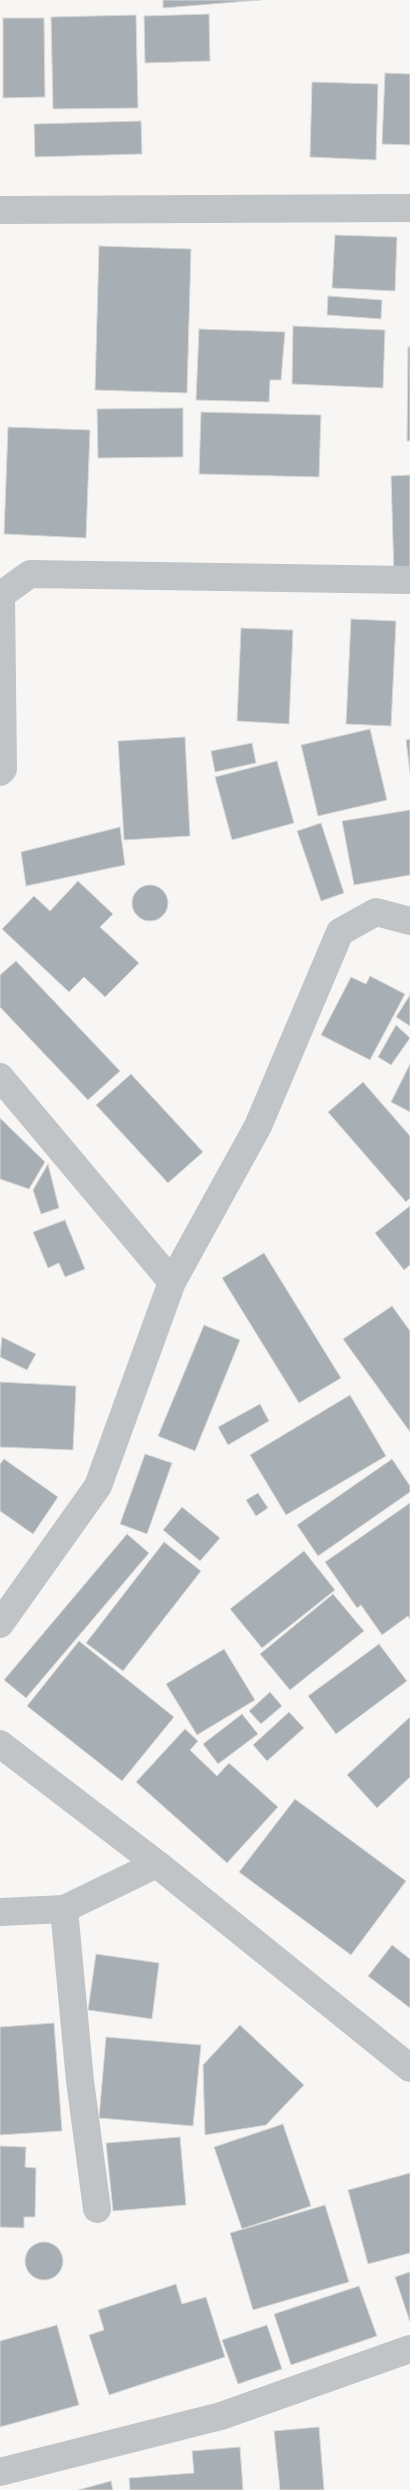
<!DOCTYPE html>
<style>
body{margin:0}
canvas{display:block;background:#f7f6f4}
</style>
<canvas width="410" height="2490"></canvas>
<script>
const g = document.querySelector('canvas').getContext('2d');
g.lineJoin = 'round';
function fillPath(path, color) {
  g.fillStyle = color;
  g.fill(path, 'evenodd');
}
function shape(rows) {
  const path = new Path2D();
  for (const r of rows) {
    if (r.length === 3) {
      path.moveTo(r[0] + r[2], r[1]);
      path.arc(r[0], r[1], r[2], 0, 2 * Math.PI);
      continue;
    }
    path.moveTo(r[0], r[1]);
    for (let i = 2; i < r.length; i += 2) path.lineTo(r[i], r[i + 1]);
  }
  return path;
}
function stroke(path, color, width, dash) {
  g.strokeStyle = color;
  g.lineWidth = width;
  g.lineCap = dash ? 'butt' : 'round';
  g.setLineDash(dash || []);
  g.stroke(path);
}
const building = shape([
 [163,0,261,0,163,8,163,0],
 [209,14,210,61,145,63,144,16,209,14],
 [136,15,138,108,53,109,51,17,136,15],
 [3,18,44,18,45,97,3,98,3,18],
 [385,73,410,74,410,145,382,144,385,73],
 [312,82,378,84,376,160,310,157,312,82],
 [141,121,142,154,35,157,34,124,141,121],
 [335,235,397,237,395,291,332,288,335,235],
 [99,246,191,249,187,393,95,390,99,246],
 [328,296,382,300,381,319,327,315,328,296],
 [293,326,385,330,383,388,292,384,293,326],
 [199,329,285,332,281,380,270,380,269,402,196,400,199,329],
 [408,347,410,347,410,441,407,441,408,347],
 [183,408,183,457,98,458,97,409,183,408],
 [201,412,321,415,319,477,199,474,201,412],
 [8,427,90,430,86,538,4,534,8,427],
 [410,475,410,575,394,576,391,476,410,475],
 [351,619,396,621,391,726,346,724,351,619],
 [241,628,293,630,289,724,237,721,241,628],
 [370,729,387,800,318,816,301,745,370,729],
 [185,737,190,836,124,840,118,741,185,737],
 [410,739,410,773,406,740,410,739],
 [252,743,256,763,215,772,211,751,252,743],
 [277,761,294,823,232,840,215,777,277,761],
 [410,810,410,875,354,885,342,821,410,810],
 [321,823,344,893,321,901,297,831,321,823],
 [120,827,125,865,26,886,21,852,120,827],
 [78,881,113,914,100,927,139,963,105,997,84,977,69,992,2,929,34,896,50,911,78,881],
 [150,903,18],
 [16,961,120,1071,88,1100,0,1007,0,975,16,961],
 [370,976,405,994,370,1060,321,1035,351,977,366,984,370,976],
 [410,995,410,1026,396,1017,410,995],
 [396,1025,410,1038,391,1065,378,1057,396,1025],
 [410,1064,410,1112,391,1102,410,1064],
 [131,1074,203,1152,168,1183,96,1105,131,1074],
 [363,1082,410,1136,410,1198,406,1202,328,1112,363,1082],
 [0,1118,45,1162,29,1189,0,1179,0,1118],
 [48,1164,59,1208,41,1214,33,1190,48,1164],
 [410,1206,410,1265,404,1270,375,1233,410,1206],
 [65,1220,85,1269,65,1277,59,1263,48,1268,33,1232,65,1220],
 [264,1253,341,1378,299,1403,222,1278,264,1253],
 [392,1306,410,1331,410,1432,343,1339,392,1306],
 [204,1325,240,1340,195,1451,158,1436,204,1325],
 [2,1337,36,1354,27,1370,0,1357,2,1337],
 [0,1382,76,1386,73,1450,0,1447,0,1382],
 [350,1395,386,1456,286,1515,250,1455,350,1395],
 [260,1404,269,1421,228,1445,218,1427,260,1404],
 [145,1454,172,1463,147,1534,120,1524,145,1454],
 [4,1459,58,1497,33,1534,0,1511,0,1464,4,1459],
 [392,1459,410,1486,410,1492,318,1556,297,1525,392,1459],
 [258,1493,268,1508,256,1516,246,1500,258,1493],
 [410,1503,410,1619,408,1616,382,1635,361,1605,357,1608,325,1562,410,1503],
 [182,1507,220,1538,200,1561,163,1530,182,1507],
 [127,1534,149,1553,26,1698,4,1680,127,1534],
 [164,1542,201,1571,123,1671,86,1643,164,1542],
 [304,1551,335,1590,262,1648,230,1609,304,1551],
 [333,1594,364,1631,290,1690,260,1654,333,1594],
 [79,1641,174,1717,122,1781,27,1706,79,1641],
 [379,1644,407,1681,336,1734,308,1696,379,1644],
 [224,1649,255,1700,197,1735,166,1684,224,1649],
 [270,1692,282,1706,261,1724,249,1711,270,1692],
 [289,1712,304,1728,267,1761,253,1745,289,1712],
 [242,1714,258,1734,218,1764,203,1744,242,1714],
 [410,1717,410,1777,377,1808,347,1775,410,1717],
 [185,1729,198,1741,190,1750,217,1776,229,1763,278,1807,227,1863,136,1782,185,1729],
 [295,1799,406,1881,351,1955,239,1872,295,1799],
 [392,1945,410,1959,410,2008,368,1976,392,1945],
 [96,1954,159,1963,152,2019,88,2010,96,1954],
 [54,2023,62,2131,0,2135,0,2027,54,2023],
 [240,2025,304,2085,266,2125,205,2135,203,2065,240,2025],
 [106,2037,201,2045,193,2126,99,2118,106,2037],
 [283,2124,311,2206,242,2229,214,2147,283,2124],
 [180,2137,186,2205,113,2211,106,2143,180,2137],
 [0,2146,26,2147,25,2167,36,2168,35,2217,24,2217,24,2228,0,2227,0,2146],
 [410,2173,410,2253,368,2264,348,2190,410,2173],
 [325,2205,349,2282,253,2310,230,2233,325,2205],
 [44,2261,19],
 [410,2272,410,2322,395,2277,410,2272],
 [176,2284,182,2304,206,2297,225,2357,109,2395,89,2335,104,2330,98,2310,176,2284],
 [359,2286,377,2336,291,2365,274,2314,359,2286],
 [57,2325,79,2405,0,2427,0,2341,57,2325],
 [267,2325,282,2369,238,2384,222,2340,267,2325],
 [319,2427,324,2490,280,2490,274,2431,319,2427],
 [240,2447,243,2490,130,2490,129,2478,194,2473,192,2451,240,2447],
 [111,2481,113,2490,78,2490,111,2481]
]);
fillPath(building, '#a8afb4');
stroke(building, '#d8d8d6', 1);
stroke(shape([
 [0,210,410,208],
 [0,772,3,769,1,595,30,574,410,580],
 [0,1077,172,1282],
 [0,1624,98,1486,172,1282,258,1126,340,932,376,912,410,921],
 [0,1744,157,1864,410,2068],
 [64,1909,80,2081,97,2209],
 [0,1912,64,1909,157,1864],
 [0,2472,221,2416,410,2349]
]), '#c0c4c7', 28);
</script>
